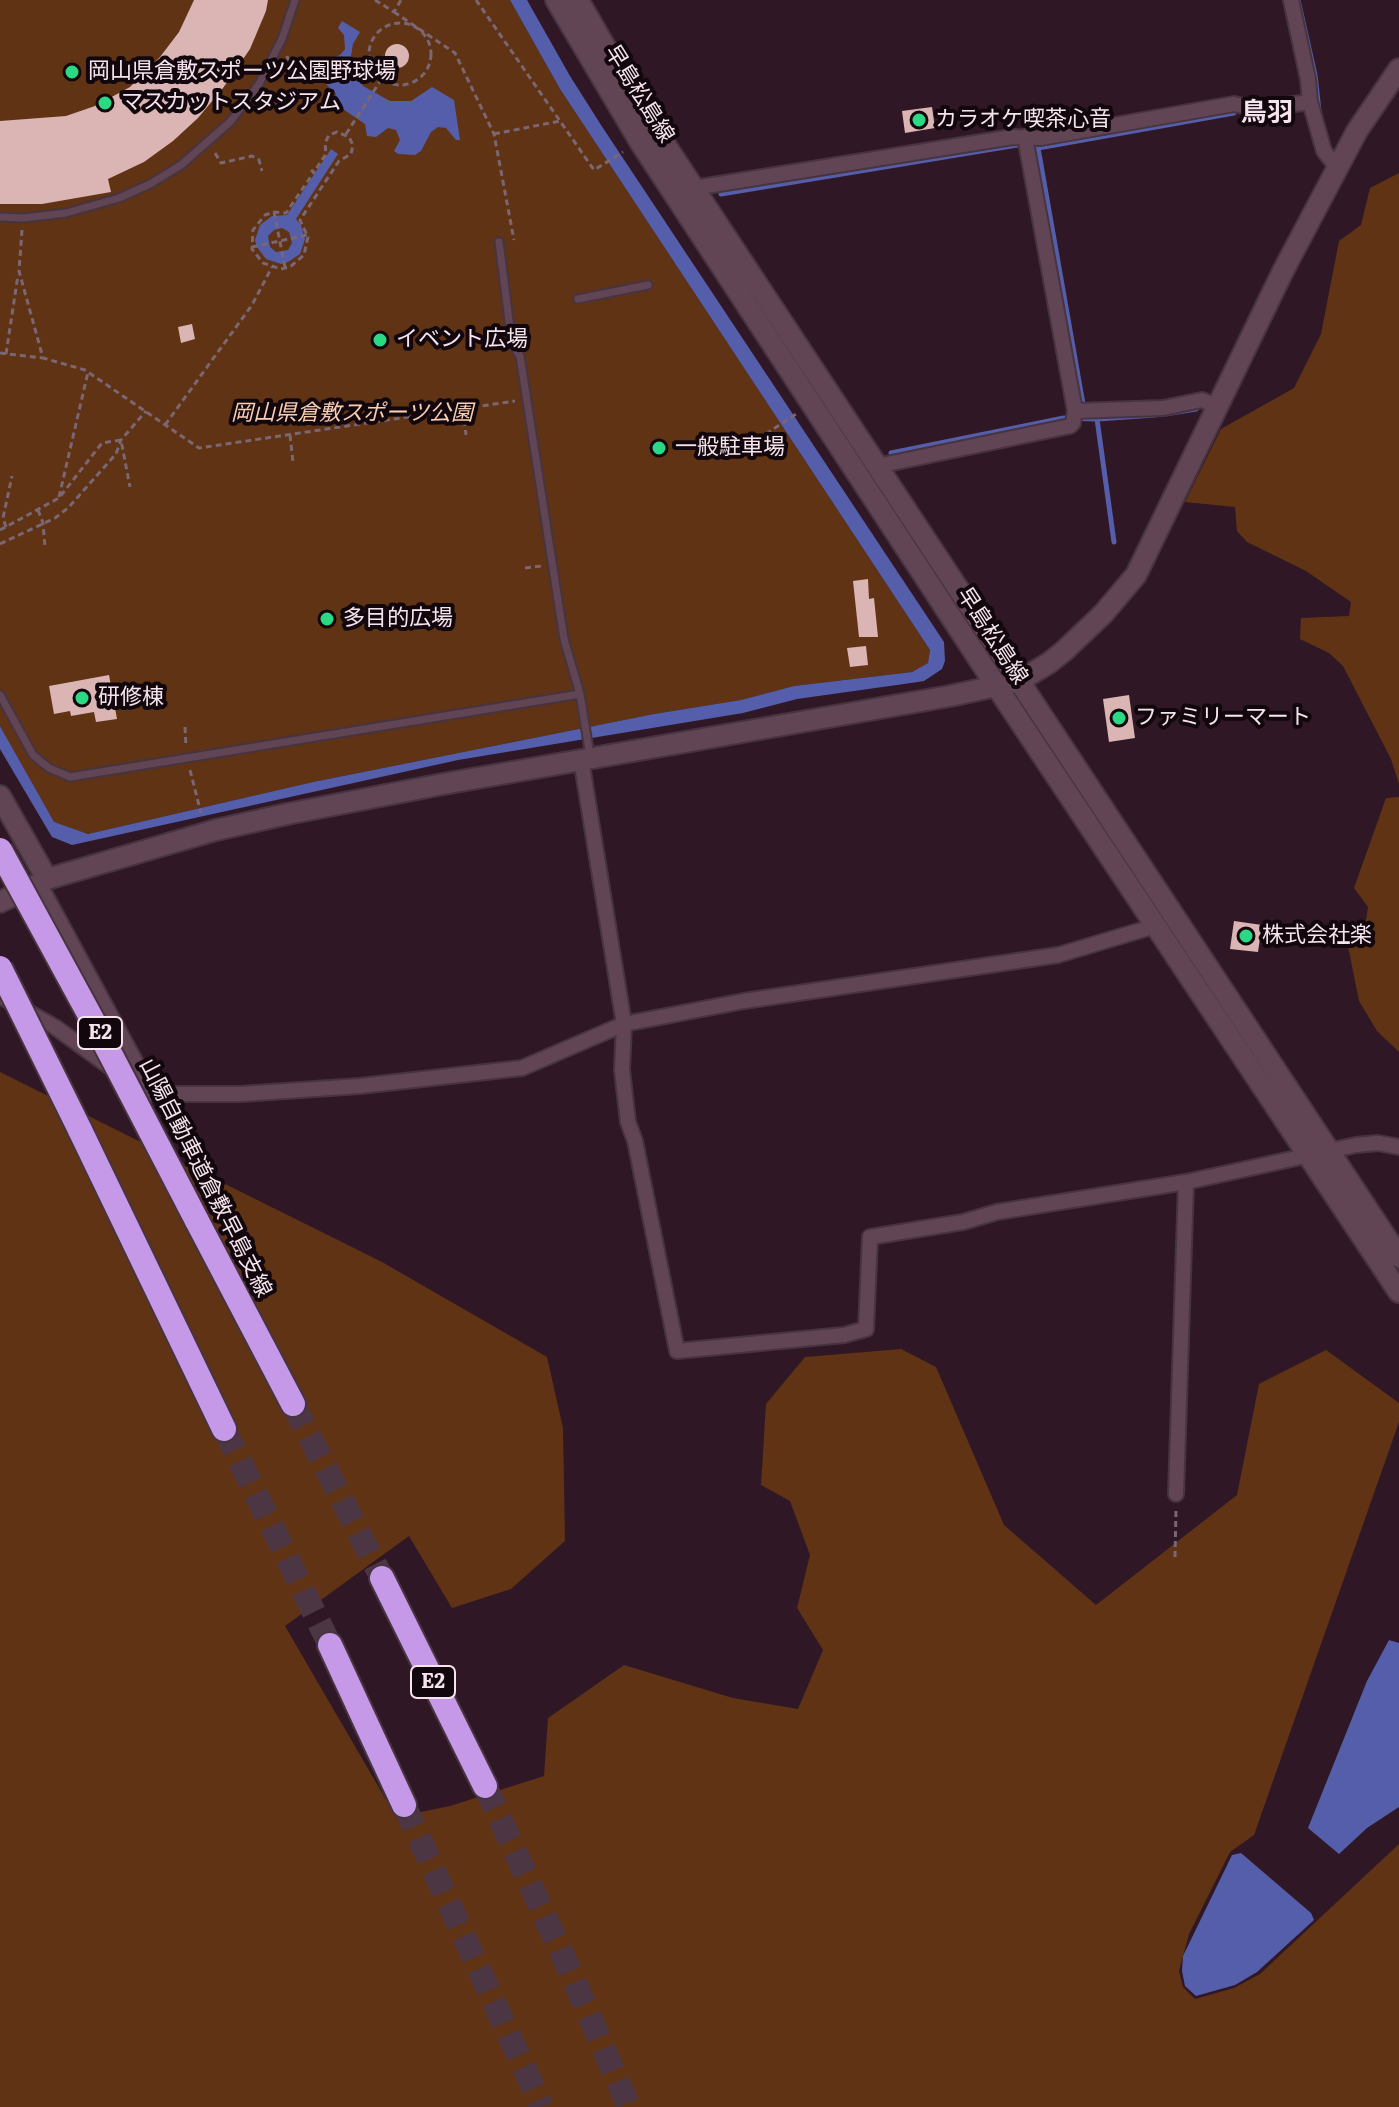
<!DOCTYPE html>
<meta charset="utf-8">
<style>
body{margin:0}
canvas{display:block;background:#2f1726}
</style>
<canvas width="1399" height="2107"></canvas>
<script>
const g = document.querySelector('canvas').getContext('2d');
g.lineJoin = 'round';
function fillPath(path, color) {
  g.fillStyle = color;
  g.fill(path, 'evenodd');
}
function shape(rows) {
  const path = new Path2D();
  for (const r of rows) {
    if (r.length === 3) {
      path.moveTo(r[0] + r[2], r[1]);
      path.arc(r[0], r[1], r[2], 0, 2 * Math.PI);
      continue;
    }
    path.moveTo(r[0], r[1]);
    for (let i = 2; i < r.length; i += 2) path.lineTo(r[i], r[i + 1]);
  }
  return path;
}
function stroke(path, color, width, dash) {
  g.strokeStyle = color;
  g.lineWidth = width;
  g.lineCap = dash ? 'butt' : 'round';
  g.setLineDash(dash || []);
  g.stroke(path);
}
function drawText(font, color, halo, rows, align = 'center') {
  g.font = font + ' Literata,"Noto Sans JP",serif';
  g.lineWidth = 8;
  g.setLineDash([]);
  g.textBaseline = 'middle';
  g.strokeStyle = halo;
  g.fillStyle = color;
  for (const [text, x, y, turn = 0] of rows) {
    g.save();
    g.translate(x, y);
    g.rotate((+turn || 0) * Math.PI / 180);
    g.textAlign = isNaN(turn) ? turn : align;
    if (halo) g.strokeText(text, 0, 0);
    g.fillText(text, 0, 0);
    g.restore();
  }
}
fillPath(shape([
 [0,0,510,0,560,89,930,650,928,663,912,672,794,686,741,700,654,714,313,782,88,834,54,823,0,726],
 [1399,173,1399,784,1391,759,1343,666,1329,653,1300,639,1301,618,1349,616,1351,602,1306,571,1247,542,1237,531,1235,507,1185,502,1221,429,1294,388,1321,334,1339,241,1361,225,1370,188],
 [1399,797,1399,1052,1377,1031,1359,1001,1348,946,1351,931,1365,926,1368,907,1354,888,1386,798],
 [0,1072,382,1262,547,1357,563,1428,565,1541,511,1589,452,1608,409,1536,285,1626,396,1817,450,1806,544,1776,548,1718,624,1665,733,1698,798,1709,823,1650,797,1608,810,1555,790,1501,761,1485,766,1404,805,1357,901,1349,936,1367,1004,1525,1096,1605,1237,1495,1259,1384,1326,1350,1399,1403,1399,1422,1254,1835,1230,1852,1189,1934,1179,1971,1183,1987,1195,1999,1234,1988,1260,1974,1399,1844,1399,2107,0,2107]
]), '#5f3313');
fillPath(shape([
 [510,0,527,0,570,76,601,125,944,642,945,661,942,669,924,681,911,683,797,699,743,713,458,760,72,845,52,837,0,749,0,726,54,822,88,834,313,782,654,714,741,700,794,686,912,672,928,663,930,650,560,89],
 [342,21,360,32,353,44,351,56,355,74,363,86,390,101,411,101,432,87,454,100,460,140,456,140,446,128,438,127,431,132,421,151,415,155,398,154,394,151,400,140,396,130,388,128,376,137,367,136,365,124,334,103,336,94,319,77,319,69,327,60,340,55,345,49,344,35,338,28],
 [331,149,338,154,296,219,301,225,305,239,300,254,288,262,281,264,266,259,257,247,255,240,260,225,272,216,287,215],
 [282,228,289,232,292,243,288,250,276,252,270,247,268,236,274,230],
 [1389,1640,1399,1643,1399,1807,1367,1828,1339,1854,1308,1828,1367,1681],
 [1241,1853,1311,1913,1314,1920,1257,1972,1235,1985,1196,1996,1185,1986,1182,1971,1183,1956,1232,1855]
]), '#555eaa');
stroke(shape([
 [1298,0,1315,75,1319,111],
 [1038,148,1084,410],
 [721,194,1017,145,1038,148,1234,113],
 [1165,414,1196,409],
 [1097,419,1114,542],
 [891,453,1064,418,1097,419,1155,415]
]), '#555eaa', 5);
fillPath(shape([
 [194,0,268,0,266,11,250,49,223,88,198,118,173,141,144,162,108,179,111,192,42,204,0,204,0,121,66,116,95,106,130,87,160,57,179,32],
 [397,56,12],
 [932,107,935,128,905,133,902,111],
 [192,324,195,339,181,343,178,327],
 [868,579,869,599,874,598,878,637,859,637,853,581],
 [866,646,868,665,850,667,847,648],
 [109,675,117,719,96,722,94,712,71,716,70,711,54,714,49,686],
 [1129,695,1135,738,1109,742,1103,699],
 [1234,921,1262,925,1258,952,1230,949]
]), '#dbb4b4');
stroke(shape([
 [293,1404,382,1578],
 [224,1429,330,1645],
 [485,1786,570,1971,629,2107],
 [404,1805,542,2107]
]), '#4d3644', 24, [24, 12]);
const lane = shape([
 [0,217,23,218,66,213,119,198,150,184,181,165,231,121,259,84,282,39,295,0],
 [499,242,512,344,520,356,564,639,580,694,590,756],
 [578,299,648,285],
 [0,695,33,755,49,768,70,777,580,694]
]);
const street = shape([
 [1310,102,1324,151,1338,169],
 [694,188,1013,137,1041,138,1234,104,1257,109,1310,102,1308,79,1291,0],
 [1075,411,1163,408,1202,400,1216,406],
 [877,466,1070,426,1073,423,1075,411,1025,137],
 [581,759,624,1024,622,1070,628,1122,635,1141,677,1351,844,1335,866,1329,870,1237,963,1222,997,1212,1186,1182,1356,1145,1378,1143,1399,1147],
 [39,883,153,1094],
 [0,996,55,1027,147,1094,241,1094,360,1086,522,1068,624,1024,744,1001,1058,955,1155,926],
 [1176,1494,1186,1182]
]);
const secondary = shape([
 [556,0,640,142,997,687,1399,1292],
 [578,0,637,102,1399,1257],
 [0,796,47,879,216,830,287,814,443,784,950,696,1019,681,1049,663,1064,651,1103,614,1136,575,1283,271,1357,131,1399,69],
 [0,902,36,885]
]);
const highway = shape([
 [79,1128,224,1429],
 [196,1219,293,1404],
 [382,1578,485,1786],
 [330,1645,404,1805]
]);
stroke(lane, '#473440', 11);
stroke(street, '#473440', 18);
stroke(secondary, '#473440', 24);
stroke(highway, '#473440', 28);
stroke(shape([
 [375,0,394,12,401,0],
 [476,0,594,170,623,152],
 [394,12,455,53,494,134,514,240],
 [400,54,31],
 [287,56,290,67],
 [346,134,381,80],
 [494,134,560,121],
 [215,153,221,163,252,156,259,160,262,171],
 [311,170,314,172,286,213,274,212,265,215,253,230,252,249,263,263,281,269,290,267,304,255,308,237,300,220,339,161,351,154,353,145,349,137,337,132,329,135,325,143,326,154,314,172],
 [274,212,285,267],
 [22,230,19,271,43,358,85,370,199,448,515,401],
 [252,247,307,235],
 [0,353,43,358],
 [6,354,18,275],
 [463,410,466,435],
 [165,425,252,305,272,267],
 [290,435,293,462],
 [749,445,796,414],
 [59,497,88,372],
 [38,510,43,523,45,547],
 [6,527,3,518,12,476],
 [0,530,59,498,102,443,121,440,130,487],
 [0,544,55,518,68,508,116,454,121,440,146,411],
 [525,568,542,566],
 [185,727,186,747],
 [190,770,201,813],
 [1175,1557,1176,1509]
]), '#7b6673', 3, [6, 4]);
stroke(lane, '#614554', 7);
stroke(street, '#614554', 14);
stroke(secondary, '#614554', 20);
stroke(highway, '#c699e8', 24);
const highwayBridge = shape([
 [0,850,100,1034,196,1219],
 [0,968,79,1128]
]);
stroke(highwayBridge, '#473440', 28, []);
stroke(highwayBridge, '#c699e8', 24);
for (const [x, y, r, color] of [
 [72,72,8,"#2bd884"],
 [105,103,8,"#2bd884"],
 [919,120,8,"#2bd884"],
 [380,340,8,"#2bd884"],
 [659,448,8,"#2bd884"],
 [327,619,8,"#2bd884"],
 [82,698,8,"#2bd884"],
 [1119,718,8,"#2bd884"],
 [1246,936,8,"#2bd884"]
]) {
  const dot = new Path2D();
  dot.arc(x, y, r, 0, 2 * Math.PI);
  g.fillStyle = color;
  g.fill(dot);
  stroke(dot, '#11070c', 3);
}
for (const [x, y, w] of [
 [100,1033,44],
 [433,1682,44]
]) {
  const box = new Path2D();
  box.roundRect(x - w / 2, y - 16, w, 32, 6);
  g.fillStyle = '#11070c';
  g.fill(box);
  stroke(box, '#f5e4ed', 2);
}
drawText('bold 20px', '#f5e4ed', null, [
 ["E2",100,1033],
 ["E2",433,1682]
]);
drawText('22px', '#f5e4ed', '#11070c', [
 ["岡山県倉敷スポーツ公園野球場",88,72],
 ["マスカットスタジアム",121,103],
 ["カラオケ喫茶心音",935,120],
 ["イベント広場",396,340],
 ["一般駐車場",675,448],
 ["多目的広場",343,619],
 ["研修棟",98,698],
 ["ファミリーマート",1135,718],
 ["株式会社楽",1262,936]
], 'left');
drawText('22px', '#f5e4ed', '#11070c', [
 ["早島松島線",639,94,58],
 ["早島松島線",992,636,57],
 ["山陽自動車道倉敷早島支線",205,1178,63]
]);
drawText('italic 22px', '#f8cdb3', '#11070c', [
 ["岡山県倉敷スポーツ公園",352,414]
]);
drawText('bold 26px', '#f5e4ed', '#11070c', [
 ["鳥羽",1267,113]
]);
</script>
